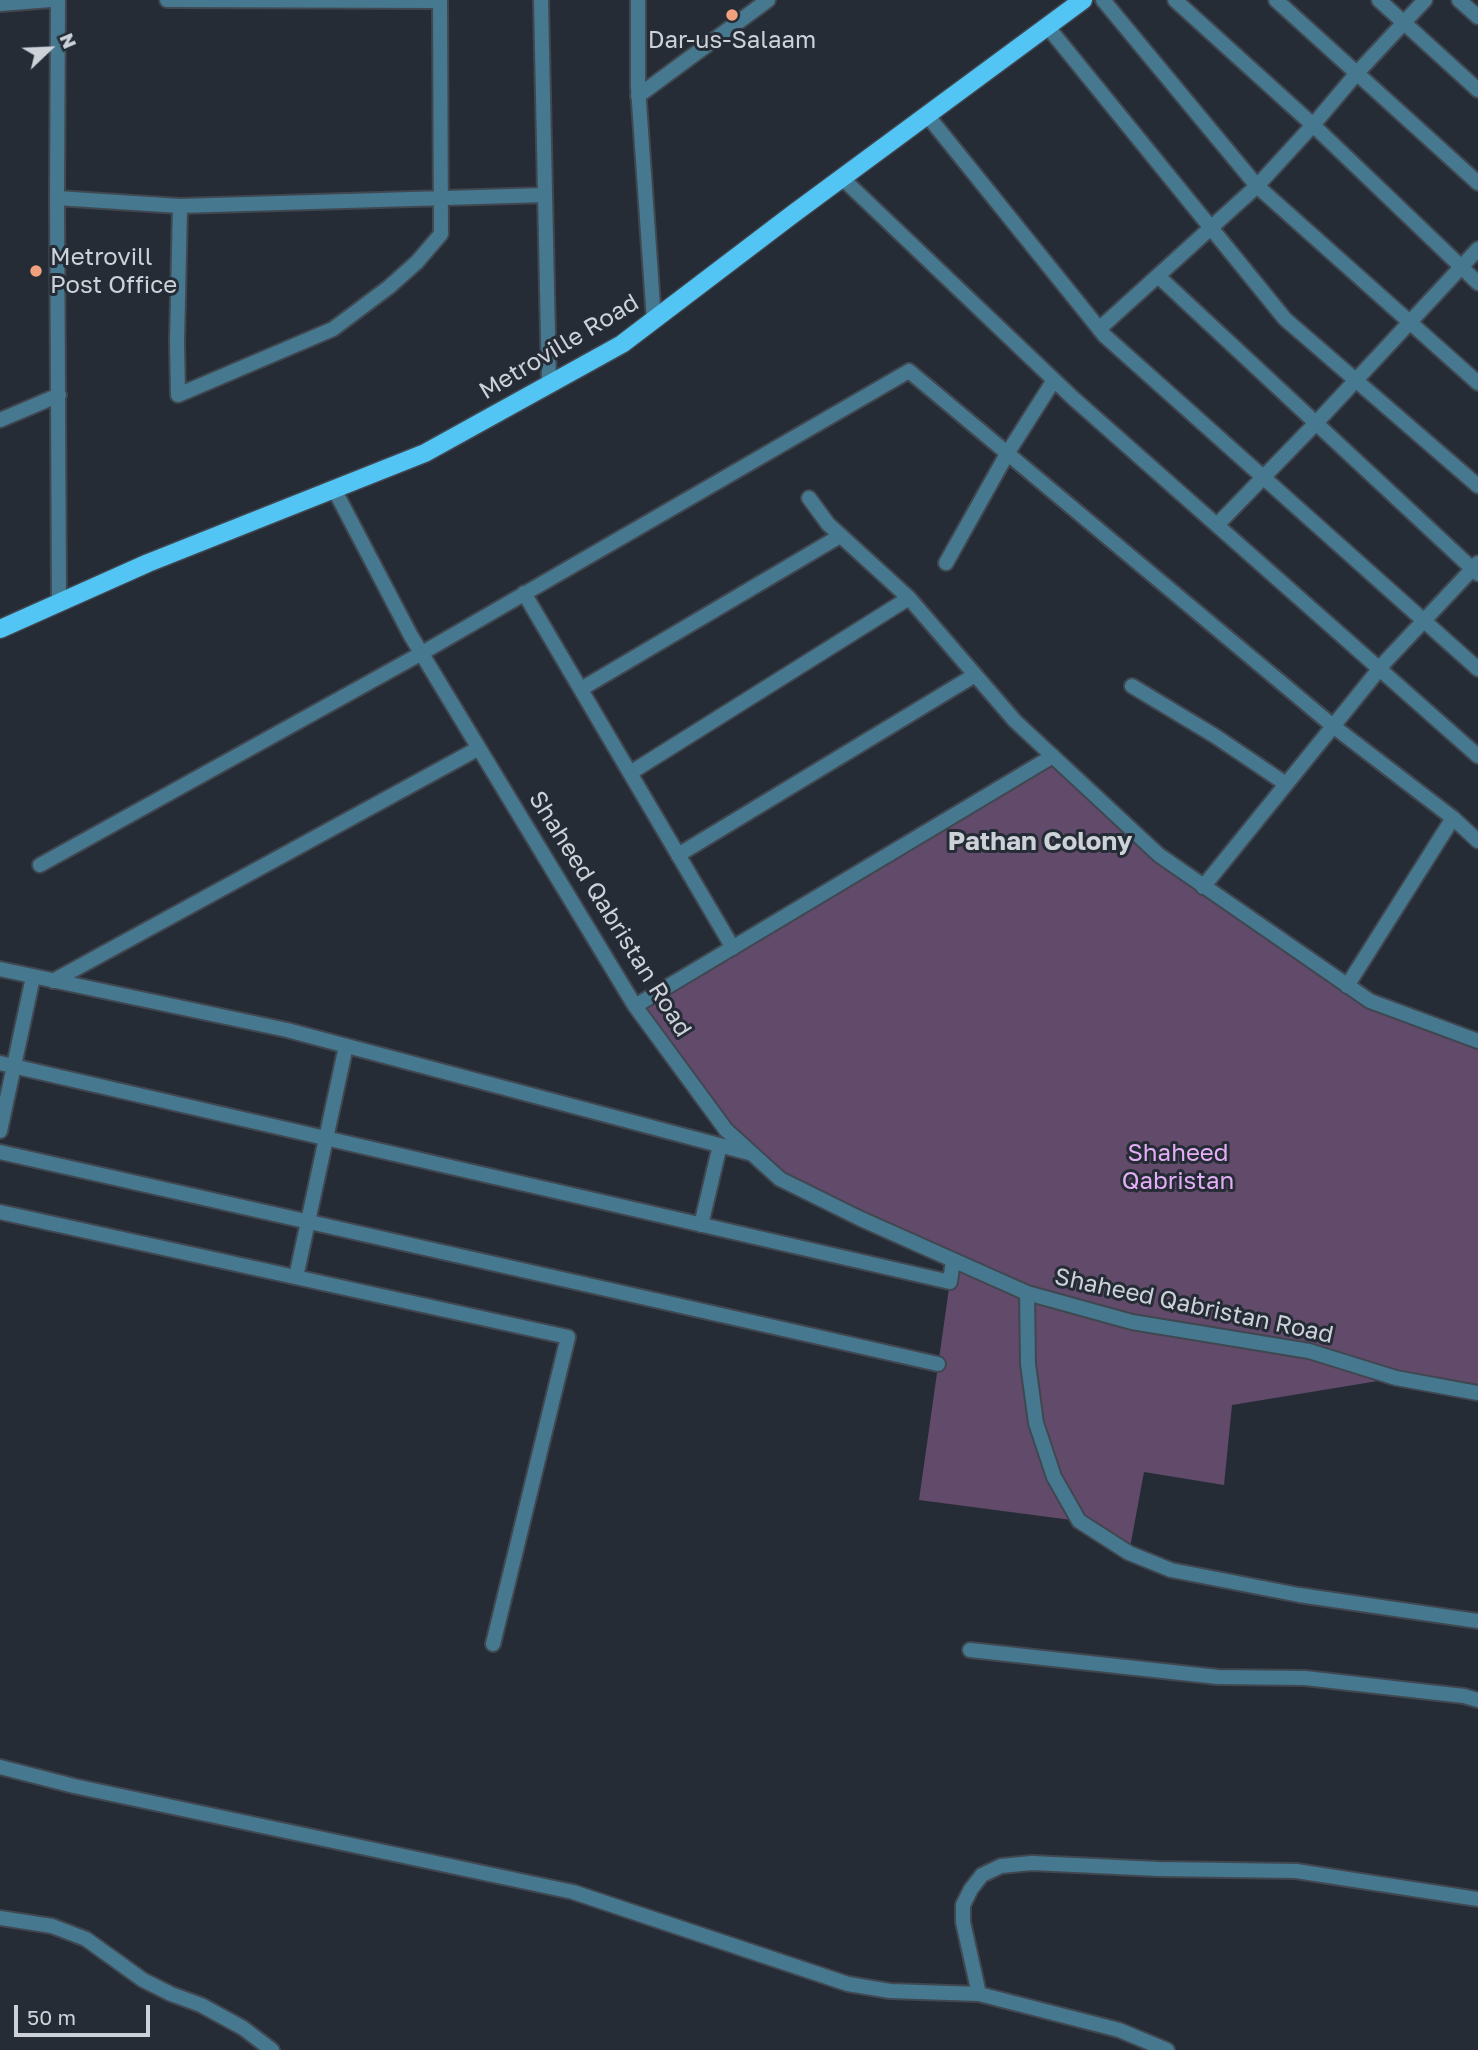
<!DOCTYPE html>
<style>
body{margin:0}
#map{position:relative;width:1478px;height:2050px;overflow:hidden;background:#252c36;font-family:"Golos Text",sans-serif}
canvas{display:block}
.north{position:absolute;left:14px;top:14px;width:70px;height:70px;-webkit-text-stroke:5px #252c36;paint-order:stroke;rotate:67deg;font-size:19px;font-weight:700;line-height:28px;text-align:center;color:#cdd2d9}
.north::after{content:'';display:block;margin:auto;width:24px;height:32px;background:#cdd2d9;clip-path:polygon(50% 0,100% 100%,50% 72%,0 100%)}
.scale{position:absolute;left:14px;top:2005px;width:136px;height:32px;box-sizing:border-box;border:4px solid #cdd2d9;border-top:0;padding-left:9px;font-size:21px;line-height:24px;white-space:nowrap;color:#cdd2d9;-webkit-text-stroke:5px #252c36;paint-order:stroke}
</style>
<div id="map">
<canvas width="1478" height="2050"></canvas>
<div class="north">N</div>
<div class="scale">50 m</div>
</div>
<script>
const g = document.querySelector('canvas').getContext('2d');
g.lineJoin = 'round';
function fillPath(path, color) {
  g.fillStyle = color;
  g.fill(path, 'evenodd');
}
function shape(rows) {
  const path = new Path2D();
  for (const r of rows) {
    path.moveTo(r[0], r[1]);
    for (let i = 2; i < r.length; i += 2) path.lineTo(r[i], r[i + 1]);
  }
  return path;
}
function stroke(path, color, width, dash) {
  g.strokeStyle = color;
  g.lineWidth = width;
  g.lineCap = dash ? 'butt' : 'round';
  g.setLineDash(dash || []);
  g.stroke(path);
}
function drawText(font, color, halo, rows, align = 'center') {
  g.font = font + ' "Golos Text",sans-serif';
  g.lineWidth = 6;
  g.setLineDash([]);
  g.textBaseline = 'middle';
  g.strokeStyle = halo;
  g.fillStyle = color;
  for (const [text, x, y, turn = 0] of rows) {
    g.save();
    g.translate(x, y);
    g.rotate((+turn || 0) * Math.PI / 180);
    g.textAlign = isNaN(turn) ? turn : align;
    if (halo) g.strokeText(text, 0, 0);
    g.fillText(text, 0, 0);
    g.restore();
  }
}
fillPath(shape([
 [1053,757,1159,855,1370,1001,1478,1041,1478,1393,1396,1378,1232,1405,1224,1485,1144,1472,1129,1553,1079,1521,919,1500,953,1260,780,1179,726,1130,639,1010]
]), '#624b6a');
const minor = shape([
 [167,0,440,1],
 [541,0,549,385],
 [1103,0,1257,186,1478,383],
 [1175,0,1313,125,1478,283],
 [1276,0,1478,183],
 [1379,0,1478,90],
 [1459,0,1478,17],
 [0,4,51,0],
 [1047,26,1285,319,1478,486],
 [638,96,768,0],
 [927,115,1105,336,1478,669],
 [842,178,1073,398,1478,756],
 [57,198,180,206,545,195],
 [180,206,177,342,178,395,333,329,389,287,417,262,441,234,440,0],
 [1158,276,1478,574],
 [1099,329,1257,186,1313,125,1357,73,1425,0],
 [0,420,59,395],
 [334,489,411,636,635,1006,726,1130,780,1179,861,1219,1027,1293,1132,1322,1309,1351,1396,1378,1478,1393],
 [809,498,828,524,909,598,1015,721,1159,855,1370,1001,1478,1041],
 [1217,525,1316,423,1478,249],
 [946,563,1007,454,1054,380],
 [524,593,733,948],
 [1132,686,1215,736,1286,784],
 [581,689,840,536],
 [630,773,909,598],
 [678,855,975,675],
 [40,865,422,653,909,371,1333,726,1453,818,1478,841],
 [1203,887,1385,662,1478,563],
 [0,969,287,1030,749,1153],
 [53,981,479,748],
 [1347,986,1453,818],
 [635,1006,1053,756],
 [0,1063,950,1282,953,1260],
 [0,1131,33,977],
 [0,1152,938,1364],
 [0,1212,568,1337,493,1644],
 [701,1225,720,1145],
 [296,1277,346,1046],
 [1027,1293,1028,1364,1036,1423,1054,1477,1079,1521,1129,1553,1171,1570,1299,1595,1478,1621],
 [970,1650,1218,1677,1305,1678,1464,1696,1478,1700],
 [0,1767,74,1786,573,1892,848,1984,890,1991,979,1994,1119,2030,1167,2050],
 [0,1918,52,1926,86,1939,143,1980,171,1994,201,2005,243,2028,272,2050],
 [979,1994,963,1922,963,1905,971,1889,982,1875,1001,1866,1032,1863,1159,1869,1296,1871,1478,1899]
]);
const tertiary = shape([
 [58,0,57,198,59,603],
 [638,0,638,87,654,321]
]);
const primary = shape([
 [0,629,148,563,425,453,622,344,793,214,1083,0]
]);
stroke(minor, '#404750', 18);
stroke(tertiary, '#404750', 18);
stroke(primary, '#404750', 21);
stroke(minor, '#46788f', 14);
stroke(tertiary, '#46788f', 14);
stroke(primary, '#52c5f4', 18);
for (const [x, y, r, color] of [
 [732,15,7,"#f1a17c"],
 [36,271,7,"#f1a17c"]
]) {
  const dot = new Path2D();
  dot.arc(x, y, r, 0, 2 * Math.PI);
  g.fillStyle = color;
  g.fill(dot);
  stroke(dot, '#252c36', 2.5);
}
drawText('24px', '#cdd2d9', '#252c36', [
 ["Dar-us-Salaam",732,40],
 ["Metrovill",50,257,"left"],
 ["Post Office",50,285,"left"]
]);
drawText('24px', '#cdd2d9', '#252c36', [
 ["Metroville Road",559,347,-31],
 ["Shaheed Qabristan Road",610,914,58],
 ["Shaheed Qabristan Road",1194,1306,12]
]);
drawText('24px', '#e3aef6', '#252c36', [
 ["Shaheed",1178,1153],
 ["Qabristan",1178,1181]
]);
drawText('bold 26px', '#cdd2d9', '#252c36', [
 ["Pathan Colony",1040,842]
]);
</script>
